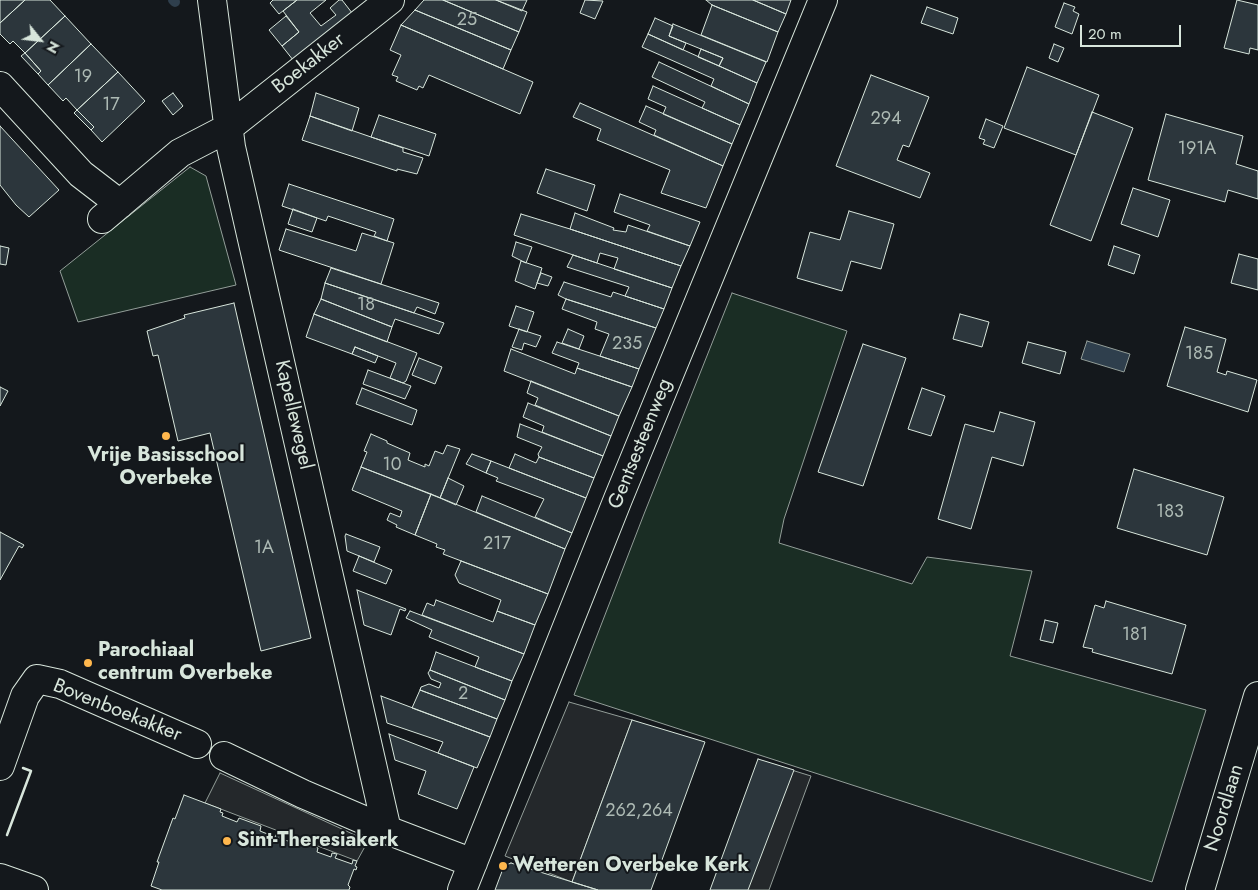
<!DOCTYPE html>
<style>
body{margin:0}
#map{position:relative;width:1258px;height:890px;overflow:hidden;background:#14181c;font-family:Jost,sans-serif}
canvas{display:block}
.north{position:absolute;left:15px;top:15px;width:50px;height:50px;-webkit-text-stroke:4px #14181c;paint-order:stroke;rotate:119deg;font-size:14px;font-weight:700;line-height:20px;text-align:center;color:#d8e6dc}
.north::after{content:'';display:block;margin:auto;width:18px;height:22px;background:#d8e6dc;clip-path:polygon(50% 0,100% 100%,50% 72%,0 100%)}
.scale{position:absolute;left:1080px;top:25px;width:101px;height:22px;box-sizing:border-box;border:2px solid #d8e6dc;border-top:0;padding-left:6px;font-size:15px;line-height:18px;white-space:nowrap;color:#d8e6dc;-webkit-text-stroke:4px #14181c;paint-order:stroke}
</style>
<div id="map">
<canvas width="1258" height="890"></canvas>
<div class="north">N</div>
<div class="scale">20 m</div>
</div>
<script>
const g = document.querySelector('canvas').getContext('2d');
g.lineJoin = 'round';
function fillPath(path, color) {
  g.fillStyle = color;
  g.fill(path, 'evenodd');
}
function shape(rows) {
  const path = new Path2D();
  for (const r of rows) {
    path.moveTo(r[0], r[1]);
    for (let i = 2; i < r.length; i += 2) path.lineTo(r[i], r[i + 1]);
  }
  return path;
}
function stroke(path, color, width, dash) {
  g.strokeStyle = color;
  g.lineWidth = width;
  g.lineCap = dash ? 'butt' : 'round';
  g.setLineDash(dash || []);
  g.stroke(path);
}
function drawText(font, color, halo, rows, align = 'center') {
  g.font = font + ' Jost,sans-serif';
  g.lineWidth = 4;
  g.setLineDash([]);
  g.textBaseline = 'middle';
  g.strokeStyle = halo;
  g.fillStyle = color;
  for (const [text, x, y, turn = 0] of rows) {
    g.save();
    g.translate(x, y);
    g.rotate((+turn || 0) * Math.PI / 180);
    g.textAlign = isNaN(turn) ? turn : align;
    if (halo) g.strokeText(text, 0, 0);
    g.fillText(text, 0, 0);
    g.restore();
  }
}
const green = shape([
 [190,167,206,176,236,285,78,322,60,271,190,167],
 [732,293,847,331,784,519,779,543,912,584,927,557,1032,571,1010,656,1206,710,1152,882,574,695,644,514,732,293]
]);
fillPath(green, '#1a2d24');
stroke(green, '#939e99', 1);
const parking = shape([
 [569,702,632,720,572,882,505,856,569,702],
 [759,760,811,776,769,890,712,890,759,760],
 [220,773,368,841,357,861,205,803,220,773]
]);
fillPath(parking, '#24282b');
stroke(parking, '#939e99', 1);
const water = shape([
 [1087,341,1130,354,1124,372,1081,359,1087,341]
]);
fillPath(water, '#2f3f4d');
stroke(water, '#939e99', 1);
stroke(shape([
 [173,0,175,2]
]), '#2f3f4d', 10);
const building = shape([
 [0,0,25,0,0,23,0,0],
 [25,0,50,0,65,16,25,53,13,41,10,44,0,34,0,23,25,0],
 [273,0,297,0,279,14,270,3,273,0],
 [297,0,326,0,310,13,321,26,336,15,330,8,339,0,342,0,356,18,297,65,282,46,299,32,283,11,297,0],
 [424,0,443,0,519,32,511,50,415,10,424,0],
 [443,0,496,0,527,12,519,32,443,0],
 [496,0,527,0,522,11,496,0],
 [585,0,603,1,595,19,580,13,585,0],
 [706,0,753,0,786,14,778,32,712,5,706,0],
 [753,0,791,0,786,14,753,0],
 [1237,0,1258,5,1258,50,1250,48,1249,54,1224,48,1237,0],
 [1064,3,1075,7,1073,11,1079,14,1072,34,1055,27,1064,3],
 [712,5,778,32,767,62,701,35,712,5],
 [927,7,958,18,953,34,921,23,927,7],
 [415,10,511,50,503,69,401,25,415,10],
 [65,16,91,44,48,85,38,74,41,71,25,53,65,16],
 [286,16,299,32,282,46,269,30,286,16],
 [655,18,673,26,669,36,686,43,683,50,648,34,655,18],
 [673,24,766,62,757,83,719,66,723,58,669,36,673,24],
 [401,25,533,82,520,114,429,75,423,88,419,86,417,90,396,81,398,77,392,75,401,55,390,50,401,25],
 [648,34,757,83,749,104,711,86,714,79,642,47,648,34],
 [91,44,118,72,77,110,66,98,63,101,48,85,91,44],
 [1054,44,1064,48,1058,62,1049,58,1054,44],
 [701,49,723,58,719,66,698,57,701,49],
 [25,53,41,71,38,74,21,56,25,53],
 [659,62,749,104,740,125,702,108,705,102,652,77,659,62],
 [1027,67,1099,95,1076,155,1004,128,1027,67],
 [118,72,145,101,102,142,91,130,94,127,77,110,118,72],
 [871,75,929,97,909,147,903,145,897,160,930,173,920,198,836,166,871,75],
 [653,86,740,125,732,144,663,114,666,107,648,99,653,86],
 [173,93,183,106,173,115,162,101,173,93],
 [316,93,359,108,352,131,310,116,316,93],
 [580,103,723,166,706,208,661,193,670,170,597,140,601,129,573,117,580,103],
 [646,106,732,144,723,166,654,135,656,130,639,122,646,106],
 [77,110,94,127,91,130,74,113,77,110],
 [1092,112,1133,128,1091,241,1050,225,1092,112],
 [1166,114,1243,136,1236,164,1258,171,1258,199,1228,190,1225,202,1148,180,1166,114],
 [379,115,436,134,429,156,371,137,379,115],
 [310,116,403,148,403,152,423,158,417,174,397,169,397,171,302,140,310,116],
 [986,119,1003,126,994,148,983,144,985,140,979,138,986,119],
 [0,126,59,190,29,217,16,205,0,185,0,126],
 [546,169,595,185,587,211,537,193,546,169],
 [289,184,394,219,387,241,374,236,376,232,328,216,326,221,282,206,289,184],
 [1133,188,1170,200,1158,237,1121,224,1133,188],
 [620,194,700,222,690,246,647,231,650,225,614,212,620,194],
 [293,209,317,218,312,232,288,224,293,209],
 [849,211,894,224,881,269,851,261,842,291,797,278,810,232,840,240,849,211],
 [575,213,614,228,613,230,626,232,628,225,690,246,681,266,570,229,575,213],
 [521,214,570,229,681,266,672,288,614,269,618,258,600,253,597,263,514,235,521,214],
 [286,229,356,251,362,233,394,243,381,284,279,250,286,229],
 [516,242,532,247,526,263,512,256,516,242],
 [0,246,9,248,6,265,0,264,0,246],
 [1114,246,1140,255,1134,274,1108,265,1114,246],
 [1239,254,1258,259,1258,290,1231,283,1239,254],
 [573,255,672,288,664,309,625,296,629,287,567,267,573,255],
 [521,261,542,268,535,289,515,281,521,261],
 [331,268,439,303,435,314,417,307,414,313,325,283,331,268],
 [541,273,552,277,548,286,537,283,541,273],
 [564,282,611,297,613,292,664,309,656,328,566,299,558,295,564,282],
 [325,283,444,323,439,334,395,319,392,327,321,299,325,283],
 [321,299,392,327,387,342,314,314,321,299],
 [566,299,656,328,639,369,600,356,609,334,595,329,597,322,562,309,566,299],
 [234,303,311,638,261,651,210,433,178,441,158,355,153,356,147,331,185,318,184,315,234,303],
 [516,306,534,312,527,332,509,326,516,306],
 [314,314,417,353,406,381,403,383,390,378,396,363,355,347,352,354,306,337,314,314],
 [960,314,989,322,982,347,953,339,960,314],
 [1185,327,1226,339,1217,372,1226,375,1227,371,1257,380,1248,412,1167,386,1185,327],
 [519,329,541,336,536,347,524,343,522,350,512,347,519,329],
 [568,329,584,336,579,349,562,343,568,329],
 [557,342,639,369,632,387,577,368,579,363,552,353,557,342],
 [1028,342,1066,352,1060,374,1022,363,1028,342],
 [863,344,906,358,863,486,818,472,863,344],
 [355,347,378,356,375,363,352,354,355,347],
 [511,349,575,374,577,368,632,387,619,416,504,371,511,349],
 [419,358,442,367,435,384,412,375,419,358],
 [368,370,411,386,405,399,363,384,368,370],
 [531,381,619,416,611,436,535,405,538,398,527,393,531,381],
 [0,387,8,391,0,406,0,387],
 [362,388,417,410,412,425,356,404,362,388],
 [922,388,945,396,931,436,908,429,922,388],
 [528,403,611,436,603,456,542,432,544,426,523,417,528,403],
 [1000,412,1035,422,1023,466,992,457,971,529,938,519,965,424,994,432,1000,412],
 [520,424,603,456,594,478,539,457,538,454,542,447,517,437,520,424],
 [371,434,387,441,387,443,410,453,408,460,425,467,425,464,429,466,435,451,443,454,447,445,460,449,440,498,361,467,367,452,364,451,371,434],
 [472,454,491,461,486,473,466,464,472,454],
 [515,454,536,463,539,457,594,478,586,498,509,468,515,454],
 [491,461,586,498,572,533,535,517,544,499,496,481,498,478,486,473,491,461],
 [361,467,431,494,415,535,396,527,397,525,387,520,390,513,400,517,402,511,352,490,361,467],
 [1134,469,1224,497,1207,555,1117,528,1134,469],
 [448,478,464,486,456,505,440,498,448,478],
 [431,494,565,549,548,594,443,554,445,550,436,547,437,544,415,535,431,494],
 [482,496,572,533,565,549,476,512,482,496],
 [0,532,24,545,22,548,19,546,0,580,0,532],
 [346,534,380,547,374,562,347,551,345,536,346,534],
 [359,556,392,570,386,584,353,571,359,556],
 [461,561,548,594,535,625,497,611,501,600,459,583,455,575,461,561],
 [357,590,406,609,405,611,400,609,391,635,364,625,357,590],
 [436,600,493,622,497,611,535,625,524,654,422,615,427,603,434,606,436,600],
 [1106,601,1186,625,1172,674,1092,652,1093,649,1083,647,1095,605,1104,608,1106,601],
 [410,611,524,654,512,681,475,667,479,657,429,637,432,630,406,618,410,611],
 [1045,620,1058,623,1053,643,1040,640,1045,620],
 [436,652,512,681,505,700,430,670,436,652],
 [430,670,505,700,497,719,420,690,421,687,429,684,439,688,441,683,431,679,428,673,430,670],
 [420,690,497,719,490,737,412,708,420,690],
 [381,696,490,737,477,768,438,753,443,742,387,723,381,696],
 [632,720,705,742,651,890,598,890,572,882,632,720],
 [389,734,474,767,457,809,418,794,426,771,395,760,389,734],
 [758,759,794,770,748,890,710,890,758,759],
 [184,795,221,809,220,812,223,813,222,816,237,822,239,818,261,826,260,831,275,837,277,833,280,834,279,838,294,843,295,839,318,848,317,852,331,857,332,853,337,854,335,858,352,864,353,860,357,861,355,866,357,867,356,870,354,869,348,885,350,887,349,890,162,890,151,886,159,862,157,862,173,818,175,819,184,795],
 [511,863,524,867,598,890,495,890,504,866,511,863]
]);
fillPath(building, '#2c363c');
stroke(building, '#d8e6dc', 1);
const minor = shape([
 [212,0,231,147,387,830],
 [0,86,81,174,120,204],
 [102,219,180,153,228,128,390,0],
 [224,756,303,794,387,830,473,863],
 [0,766,25,696,37,679,60,684,197,744],
 [0,878,34,890],
 [462,890,618,499,823,0]
]);
const tertiary = shape([
 [1200,890,1258,696]
]);
stroke(minor, '#d8e6dc', 30);
stroke(tertiary, '#d8e6dc', 30);
stroke(minor, '#14181c', 28);
stroke(tertiary, '#14181c', 28);
stroke(shape([
 [7,835,31,771,23,768]
]), '#d8e6dc', 2.5);
for (const [x, y, r, color] of [
 [166,436,5,"#ffb74d"],
 [88,663,5,"#ffb74d"],
 [227,841,5,"#ffb74d"],
 [503,866,5,"#ffb74d"]
]) {
  const dot = new Path2D();
  dot.arc(x, y, r, 0, 2 * Math.PI);
  g.fillStyle = color;
  g.fill(dot);
  stroke(dot, '#14181c', 2);
}
drawText('18px', '#adbab4', null, [
 ["25",467,21],
 ["19",83,78],
 ["17",111,106],
 ["294",886,120],
 ["191A",1197,150],
 ["18",366,306],
 ["235",627,345],
 ["185",1199,355],
 ["10",392,466],
 ["183",1170,513],
 ["217",497,545],
 ["1A",264,549],
 ["181",1135,636],
 ["2",463,695],
 ["262,264",639,812]
]);
drawText('20px', '#d8e6dc', '#14181c', [
 ["Boekakker",309,64,-38],
 ["Kapellewegel",293,415,77],
 ["Gentsesteenweg",641,444,-68],
 ["Bovenboekakker",117,711,22],
 ["Noordlaan",1225,808,-73]
]);
drawText('bold 20px', '#d8e6dc', '#14181c', [
 ["Vrije Basisschool",166,456,"center"],
 ["Overbeke",166,479,"center"],
 ["Parochiaal",98,651],
 ["centrum Overbeke",98,674],
 ["Sint-Theresiakerk",237,841],
 ["Wetteren Overbeke Kerk",513,866]
], 'left');
</script>
